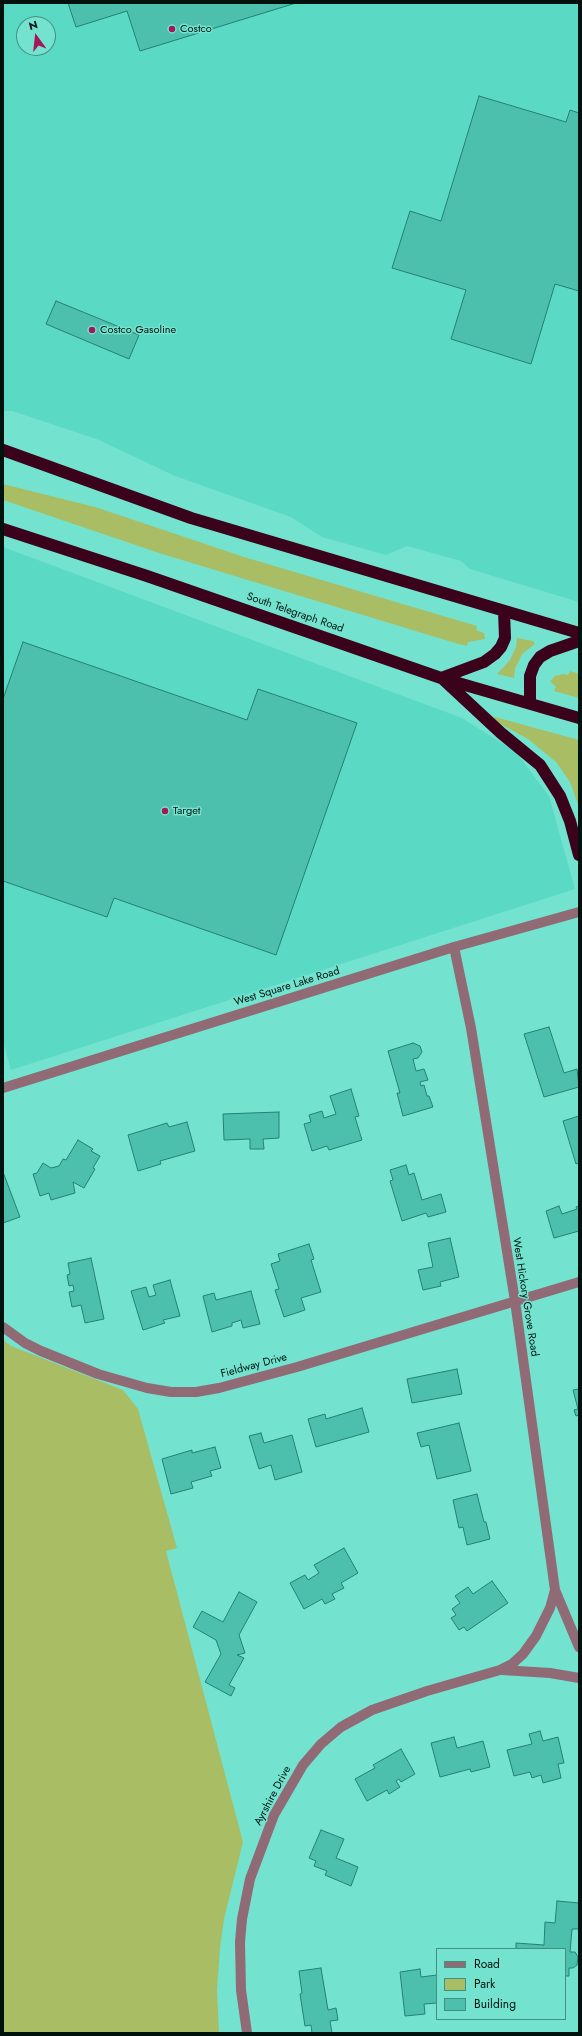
<!DOCTYPE html>
<style>
body{margin:0}
#map{position:relative;width:582px;height:2036px;overflow:hidden;background:#73e3cf;font-family:Jost,sans-serif}
canvas{display:block}
.frame{position:absolute;inset:0;border:4px solid #00120e;pointer-events:none}
.legend{position:absolute;left:436px;top:1948px;width:130px;height:72px;box-sizing:border-box;background:#73e3cf;border:1px solid #458f82;margin:0;padding:5px 7px;list-style:none;font-size:12px;color:#00120e}
.legend li{display:flex;align-items:center;gap:8px;height:20px}
.legend b{width:20px;border:1px solid #458f82}
.north{position:absolute;left:16px;top:16px;width:40px;height:40px;box-sizing:border-box;background:#73e3cf;border:1px solid #458f82;border-radius:50%;rotate:345deg;font-size:11px;font-weight:700;line-height:16px;text-align:center;color:#00120e}
.north::after{content:'';display:block;margin:auto;width:14px;height:18px;background:#a61759;clip-path:polygon(50% 0,100% 100%,50% 72%,0 100%)}
</style>
<div id="map">
<canvas width="582" height="2036"></canvas>
<div class="frame"></div>
<ul class="legend">
<li><b style="height:5px;background:#906b76"></b>Road</li>
<li><b style="height:11px;background:#a9bd65"></b>Park</li>
<li><b style="height:11px;background:#4cc0ac"></b>Building</li>
</ul>
<div class="north">N</div>
</div>
<script>
const g = document.querySelector('canvas').getContext('2d');
g.lineJoin = 'round';
function fillPath(path, color) {
  g.fillStyle = color;
  g.fill(path, 'evenodd');
}
function shape(rows) {
  const path = new Path2D();
  for (const r of rows) {
    path.moveTo(r[0], r[1]);
    for (let i = 2; i < r.length; i += 2) path.lineTo(r[i], r[i + 1]);
  }
  return path;
}
function stroke(path, color, width, dash) {
  g.strokeStyle = color;
  g.lineWidth = width;
  g.lineCap = dash ? 'butt' : 'round';
  g.setLineDash(dash || []);
  g.stroke(path);
}
function drawText(font, color, halo, rows, align = 'center') {
  g.font = font + ' Jost,sans-serif';
  g.lineWidth = 3;
  g.setLineDash([]);
  g.textBaseline = 'middle';
  g.strokeStyle = halo;
  g.fillStyle = color;
  for (const [text, x, y, turn = 0] of rows) {
    g.save();
    g.translate(x, y);
    g.rotate((+turn || 0) * Math.PI / 180);
    g.textAlign = isNaN(turn) ? turn : align;
    if (halo) g.strokeText(text, 0, 0);
    g.fillText(text, 0, 0);
    g.restore();
  }
}
fillPath(shape([
 [3,3,579,3,579,602,470,569,461,561,407,546,386,555,322,537,291,517,175,476,99,440,12,411,3,411],
 [24,24,48,24,48,48,24,48],
 [3,547,462,718,516,752,549,796,575,889,11,1070,3,1042]
]), '#5adac4');
fillPath(shape([
 [3,484,95,507,244,557,477,626,476,630,484,633,485,639,468,642,467,646,455,643,159,553,3,500],
 [517,638,533,641,535,644,522,654,515,669,514,678,497,674,510,660,516,647],
 [570,671,579,674,579,698,554,691,556,687,550,681,555,676,563,674,568,675],
 [495,717,579,740,579,807,570,782,556,762,528,739,495,721,494,718],
 [3,1340,11,1346,123,1390,138,1409,177,1548,166,1551,243,1842,224,1919,220,1948,217,1990,219,2033,3,2033]
]), '#a9bd65');
const building = shape([
 [68,3,296,3,140,51,127,11,76,27,68,3],
 [479,96,566,122,570,110,579,113,579,291,555,284,531,364,451,339,466,290,392,268,410,211,441,221,479,96],
 [56,301,139,335,129,359,46,324,56,301],
 [23,642,247,720,258,689,357,723,276,955,114,898,107,917,3,881,3,699,23,642],
 [549,1027,564,1073,577,1069,579,1087,544,1097,524,1034,549,1027],
 [413,1043,420,1046,422,1052,418,1058,413,1059,416,1071,424,1069,428,1080,420,1082,421,1086,424,1085,427,1096,429,1096,433,1107,403,1116,397,1093,400,1093,388,1051,413,1043],
 [351,1089,359,1116,355,1117,362,1140,329,1150,327,1146,312,1151,304,1124,311,1122,309,1115,322,1111,324,1118,336,1114,330,1096,351,1089],
 [279,1112,279,1138,263,1139,264,1149,250,1149,250,1139,224,1140,223,1114,279,1112],
 [579,1116,579,1163,576,1164,563,1121,579,1116],
 [187,1122,195,1151,160,1161,161,1164,138,1171,128,1135,167,1123,169,1127,187,1122],
 [78,1140,93,1149,91,1151,100,1156,93,1168,95,1169,84,1188,73,1182,75,1193,51,1200,49,1193,40,1196,33,1174,37,1173,43,1163,51,1168,59,1166,63,1159,66,1160,78,1140],
 [406,1165,409,1175,414,1173,422,1200,441,1194,446,1212,428,1217,426,1213,402,1221,390,1181,393,1180,390,1170,406,1165],
 [3,1172,20,1217,3,1223,3,1172],
 [559,1206,562,1214,577,1209,576,1207,579,1206,579,1231,554,1238,546,1211,559,1206],
 [450,1238,459,1277,440,1282,441,1286,423,1290,418,1270,433,1267,428,1243,450,1238],
 [309,1244,314,1259,311,1260,321,1292,301,1298,305,1310,284,1317,275,1290,279,1289,271,1264,280,1261,278,1254,309,1244],
 [91,1258,104,1319,85,1323,81,1305,72,1307,69,1292,74,1291,73,1285,69,1286,67,1275,70,1274,68,1263,91,1258],
 [170,1280,180,1316,163,1320,165,1323,143,1330,131,1291,146,1287,149,1297,156,1295,153,1285,170,1280],
 [251,1291,260,1324,243,1328,241,1320,232,1323,232,1326,212,1332,203,1296,214,1293,216,1300,251,1291],
 [457,1369,462,1394,412,1403,407,1379,457,1369],
 [579,1389,579,1415,576,1416,574,1410,578,1409,573,1390,579,1389],
 [362,1408,369,1432,316,1447,308,1419,325,1414,326,1419,362,1408],
 [459,1423,471,1471,437,1479,429,1445,421,1447,417,1433,459,1423],
 [261,1433,264,1443,292,1435,302,1472,275,1480,271,1465,259,1469,249,1436,261,1433],
 [215,1447,221,1468,210,1471,212,1476,191,1482,193,1488,171,1494,162,1459,192,1450,192,1453,215,1447],
 [477,1494,484,1522,486,1522,490,1539,467,1545,463,1527,459,1528,453,1500,477,1494],
 [344,1548,358,1573,341,1583,344,1588,332,1594,335,1599,325,1604,322,1599,304,1609,290,1583,305,1575,308,1580,319,1573,314,1565,344,1548],
 [492,1581,508,1603,467,1631,464,1627,459,1630,451,1618,456,1615,452,1609,460,1603,455,1596,468,1587,473,1594,492,1581],
 [239,1592,257,1602,239,1635,245,1653,237,1655,244,1658,229,1685,235,1688,231,1696,205,1682,221,1654,216,1640,193,1627,202,1611,223,1622,239,1592],
 [540,1731,543,1741,558,1737,564,1763,558,1764,561,1778,543,1783,541,1775,532,1778,530,1772,514,1776,507,1750,532,1744,529,1734,540,1731],
 [454,1737,457,1748,483,1741,490,1767,471,1772,470,1769,440,1777,431,1743,454,1737],
 [401,1749,415,1774,401,1782,399,1779,396,1781,400,1787,389,1794,387,1790,367,1801,355,1779,375,1768,373,1765,401,1749],
 [321,1830,344,1839,336,1858,358,1867,351,1886,325,1875,327,1871,314,1866,316,1861,309,1858,321,1830],
 [557,1901,579,1903,579,1929,572,1929,570,1952,575,1952,578,1957,577,1965,573,1968,569,1968,569,1976,565,1976,565,1949,516,1949,516,1943,544,1945,545,1922,555,1923,557,1901],
 [321,1968,328,2010,336,2008,338,2020,330,2021,332,2033,312,2033,311,2025,305,2026,300,1994,302,1993,299,1971,321,1968],
 [420,1969,421,1977,437,1975,437,2003,424,2004,425,2014,405,2016,400,1972,420,1969]
]);
fillPath(building, '#4cc0ac');
stroke(building, '#268072', 1);
stroke(shape([
 [454,947,471,1028,515,1301,555,1590,579,1647],
 [3,1088,454,947,579,912],
 [3,1327,25,1343,41,1351,98,1374,147,1388,171,1392,196,1392,219,1388,297,1367,579,1282],
 [502,1670,550,1673,579,1678],
 [247,2033,241,1990,240,1942,242,1919,250,1879,274,1815,303,1765,321,1744,341,1727,372,1710,427,1691,500,1670,512,1664,523,1654,536,1636,550,1608,555,1590]
]), '#906b76', 10);
stroke(shape([
 [3,450,191,518,579,633],
 [3,529,147,576,441,678,579,718],
 [441,678,484,662,495,654,501,647,505,638,504,611],
 [444,680,501,733,540,765,560,796,570,821,579,855],
 [530,703,530,676,534,665,540,657,550,651,579,641]
]), '#3a031b', 12);
for (const [x, y, r, color] of [
 [172,29,4,"#a61759"],
 [92,330,4,"#a61759"],
 [165,811,4,"#a61759"]
]) {
  const dot = new Path2D();
  dot.arc(x, y, r, 0, 2 * Math.PI);
  g.fillStyle = color;
  g.fill(dot);
  stroke(dot, '#73e3cf', 1.5);
}
drawText('11px', '#00120e', '#73e3cf', [
 ["Costco",180,29],
 ["Costco Gasoline",100,330],
 ["Target",173,811]
], 'left');
drawText('11px', '#00120e', '#73e3cf', [
 ["South Telegraph Road",295,613,19],
 ["West Square Lake Road",287,987,-17],
 ["West Hickory Grove Road",525,1297,81],
 ["Fieldway Drive",254,1366,-15],
 ["Ayrshire Drive",273,1796,-62]
]);
</script>
